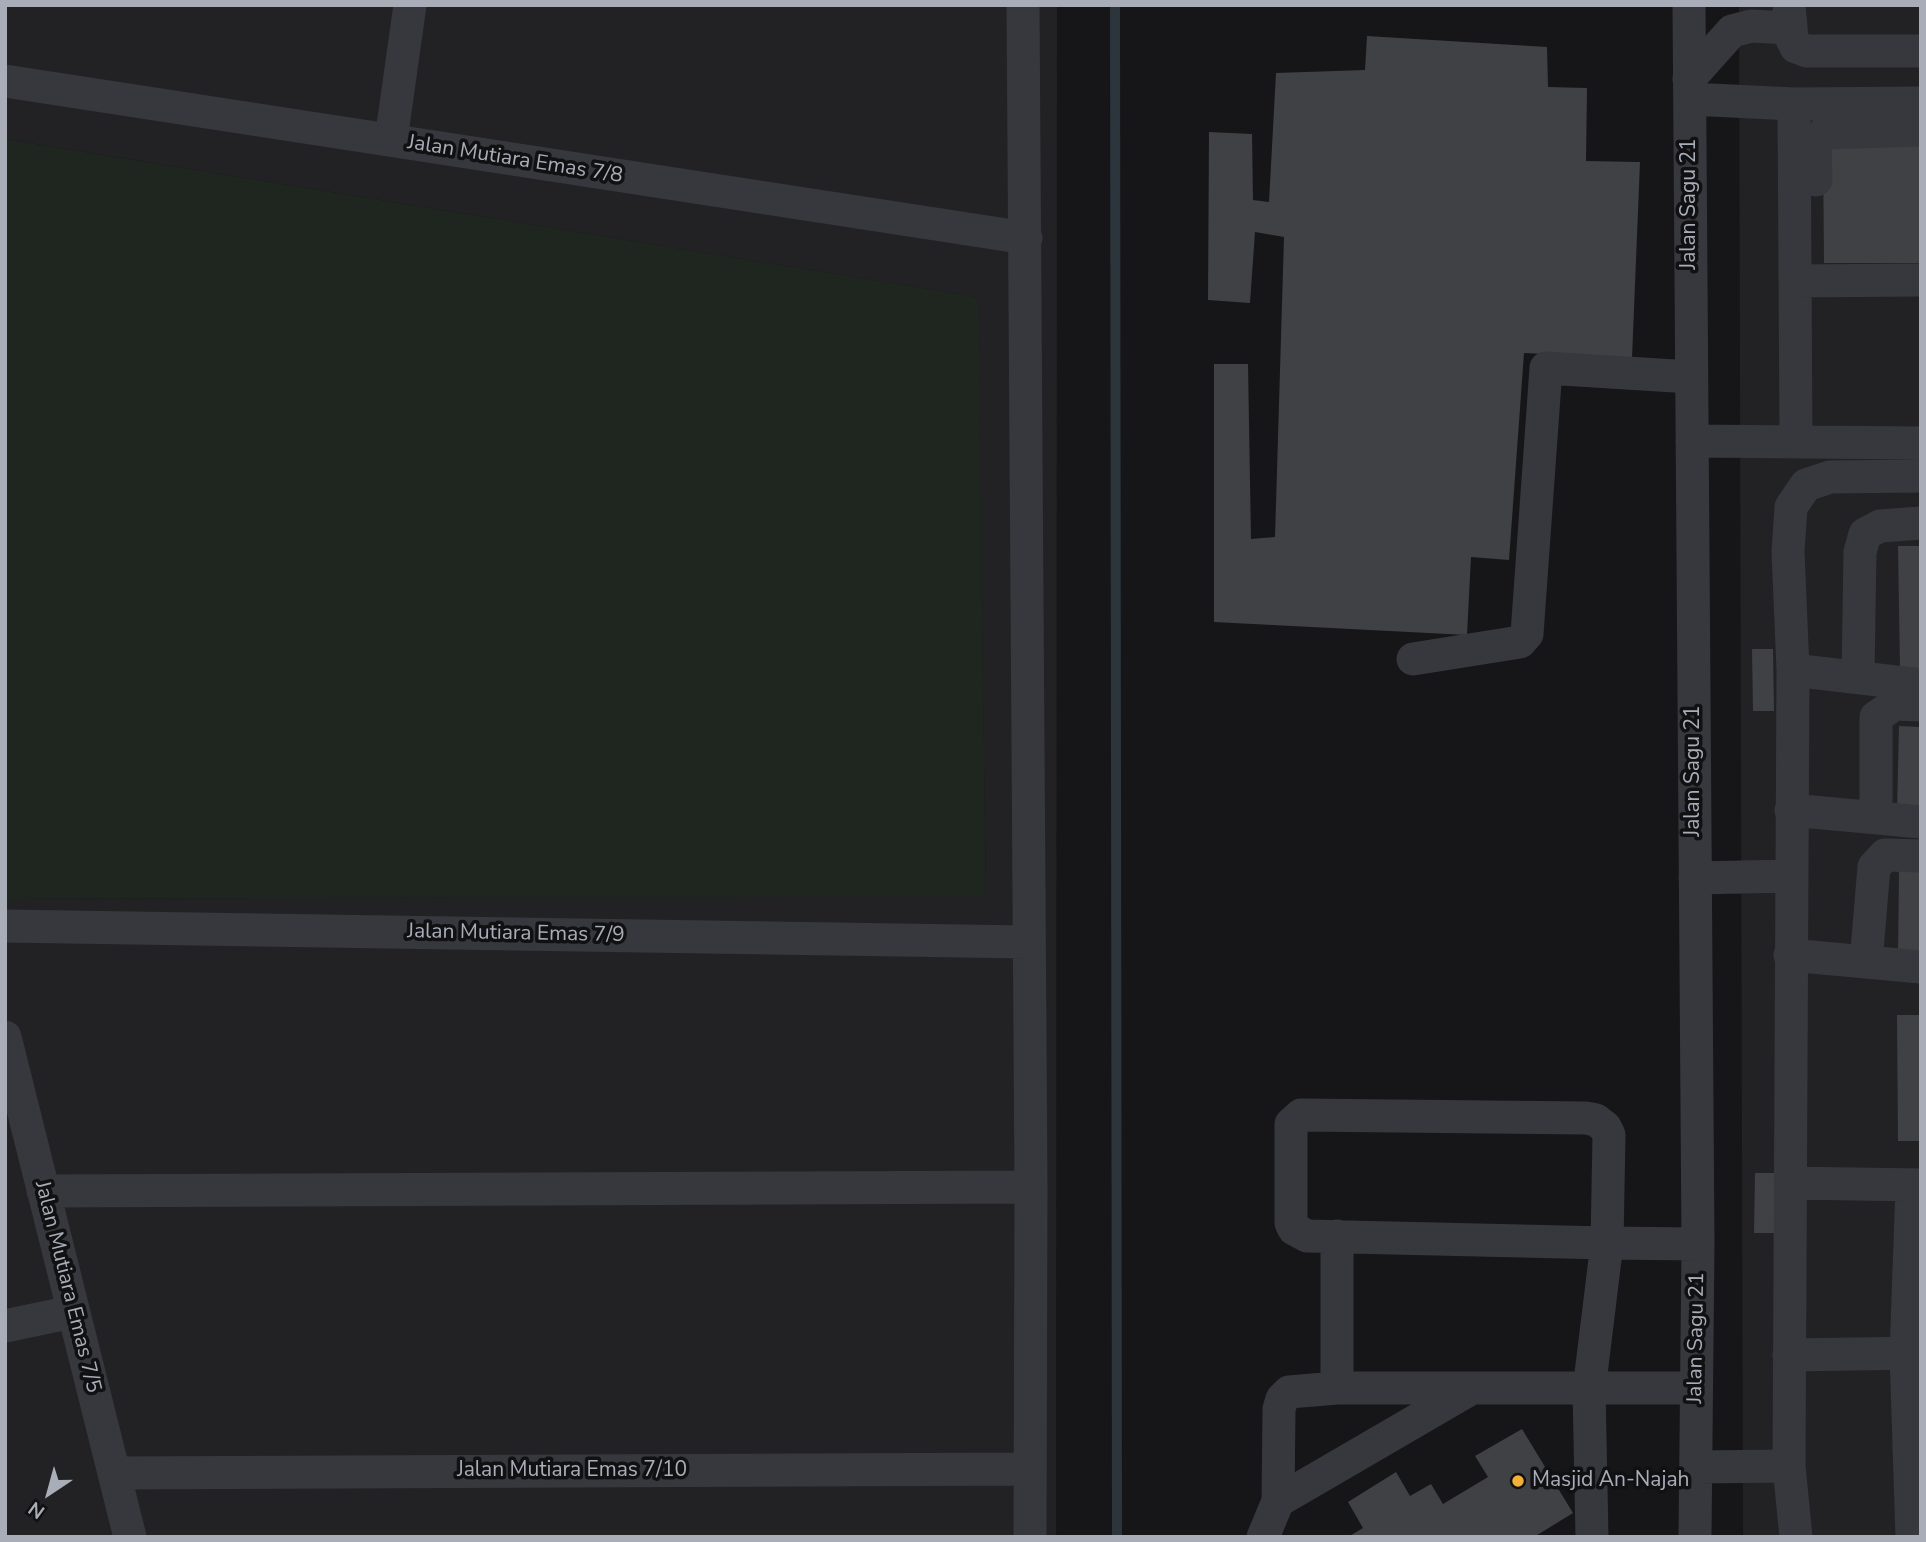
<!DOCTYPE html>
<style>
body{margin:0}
#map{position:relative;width:1926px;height:1542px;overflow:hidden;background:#161618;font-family:"Nunito Sans",sans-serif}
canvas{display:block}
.frame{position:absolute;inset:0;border:7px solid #a8adb8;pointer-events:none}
.north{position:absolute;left:14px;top:1458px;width:70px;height:70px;-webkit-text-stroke:5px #111113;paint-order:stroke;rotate:216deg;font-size:19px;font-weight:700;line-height:28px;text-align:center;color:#a8adb8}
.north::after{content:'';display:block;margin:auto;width:24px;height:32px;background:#a8adb8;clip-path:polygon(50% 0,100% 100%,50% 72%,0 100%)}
</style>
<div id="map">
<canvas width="1926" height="1542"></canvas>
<div class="frame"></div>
<div class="north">N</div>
</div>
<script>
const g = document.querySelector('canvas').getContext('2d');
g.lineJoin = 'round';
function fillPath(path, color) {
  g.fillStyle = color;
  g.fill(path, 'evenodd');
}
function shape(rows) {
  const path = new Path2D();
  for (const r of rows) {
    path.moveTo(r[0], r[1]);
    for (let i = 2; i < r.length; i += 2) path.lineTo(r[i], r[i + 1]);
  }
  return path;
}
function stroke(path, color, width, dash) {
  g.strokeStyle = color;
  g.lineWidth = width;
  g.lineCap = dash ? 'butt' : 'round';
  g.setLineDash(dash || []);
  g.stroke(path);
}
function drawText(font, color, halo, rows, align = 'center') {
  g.font = font + ' "Nunito Sans",sans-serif';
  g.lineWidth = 7;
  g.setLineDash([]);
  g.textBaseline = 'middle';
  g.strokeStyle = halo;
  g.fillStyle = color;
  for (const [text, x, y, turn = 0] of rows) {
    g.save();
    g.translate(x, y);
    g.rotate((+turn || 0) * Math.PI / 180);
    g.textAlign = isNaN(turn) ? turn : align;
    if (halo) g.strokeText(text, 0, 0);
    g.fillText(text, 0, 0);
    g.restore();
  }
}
fillPath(shape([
 [5,5,1057,5,1056,1537,5,1537,5,899,986,895,977,297,5,139],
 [1739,5,1921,5,1921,1537,1743,1537]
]), '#222225');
fillPath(shape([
 [5,139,978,297,986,896,5,899]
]), '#1e261f');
stroke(shape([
 [1115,5,1117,1537]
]), '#2c353c', 10);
fillPath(shape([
 [1367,36,1547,47,1548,87,1587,88,1586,161,1640,162,1632,358,1524,353,1509,560,1471,557,1467,635,1214,622,1214,364,1248,364,1251,539,1275,537,1284,237,1255,232,1250,303,1208,300,1209,132,1252,134,1253,200,1269,202,1276,73,1365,70],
 [1823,146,1921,146,1921,263,1824,263],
 [1898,546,1921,546,1921,669,1900,669],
 [1752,649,1773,649,1774,711,1753,711],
 [1899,726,1921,727,1921,812,1897,812],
 [1899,871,1921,871,1921,957,1898,956],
 [1897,1015,1921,1015,1921,1141,1898,1141],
 [1755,1173,1775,1173,1774,1233,1754,1233],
 [1522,1429,1573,1513,1534,1537,1348,1537,1363,1528,1348,1502,1396,1472,1410,1496,1431,1484,1443,1504,1488,1477,1475,1456]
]), '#404145');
stroke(shape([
 [1023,5,1031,1187,1030,1537],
 [1689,5,1698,1244,1695,1537],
 [1789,5,1792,39,1796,47,1807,51,1921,51],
 [1689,79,1732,31,1751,26,1790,28],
 [5,81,1026,238],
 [1690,99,1794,104,1921,103],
 [1794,104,1796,442],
 [391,140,410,5],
 [1816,180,1815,142,1824,133,1921,130],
 [1795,281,1921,280],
 [1692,441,1921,443],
 [1413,659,1520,642,1527,634,1546,368,1691,377],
 [1793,670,1921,685],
 [1858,677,1860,552,1865,534,1880,526,1921,523],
 [1791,810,1921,822],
 [1876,818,1876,717,1895,704,1921,705],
 [1695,878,1790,876],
 [5,926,1027,942],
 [1790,955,1921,967],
 [1866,962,1874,867,1885,855,1921,856],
 [5,1037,130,1537],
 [1790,1183,1921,1185],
 [1912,1186,1906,1354,1912,1537],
 [43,1191,1031,1187],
 [5,1326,72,1312],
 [1789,1355,1921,1353],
 [1337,1388,1337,1236],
 [1696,1467,1789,1466],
 [114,1473,1030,1469],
 [1278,1501,1467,1391],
 [1263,1537,1278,1501,1279,1409,1282,1399,1289,1392,1337,1388,1696,1388],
 [1592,1537,1589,1390,1607,1243,1609,1135,1605,1127,1596,1120,1586,1118,1301,1115,1291,1124,1291,1223,1294,1229,1307,1236,1607,1243,1698,1244],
 [1796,1537,1789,1466,1793,670,1788,551,1791,507,1806,485,1830,477,1921,476]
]), '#37383d', 33);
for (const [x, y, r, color] of [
 [1518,1481,7,"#f2b134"]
]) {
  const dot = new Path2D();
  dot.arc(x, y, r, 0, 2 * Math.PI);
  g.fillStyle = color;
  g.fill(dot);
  stroke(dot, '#111113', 2.5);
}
drawText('21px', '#a8adb8', '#111113', [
 ["Jalan Mutiara Emas 7/8",515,160,9],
 ["Jalan Sagu 21",1690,204,-90],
 ["Jalan Sagu 21",1694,771,-90],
 ["Jalan Mutiara Emas 7/9",516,934,1],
 ["Jalan Mutiara Emas 7/5",67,1287,76],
 ["Jalan Sagu 21",1697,1338,-89],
 ["Jalan Mutiara Emas 7/10",572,1471]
]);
drawText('21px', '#a8adb8', '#111113', [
 ["Masjid An-Najah",1532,1481]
], 'left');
</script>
